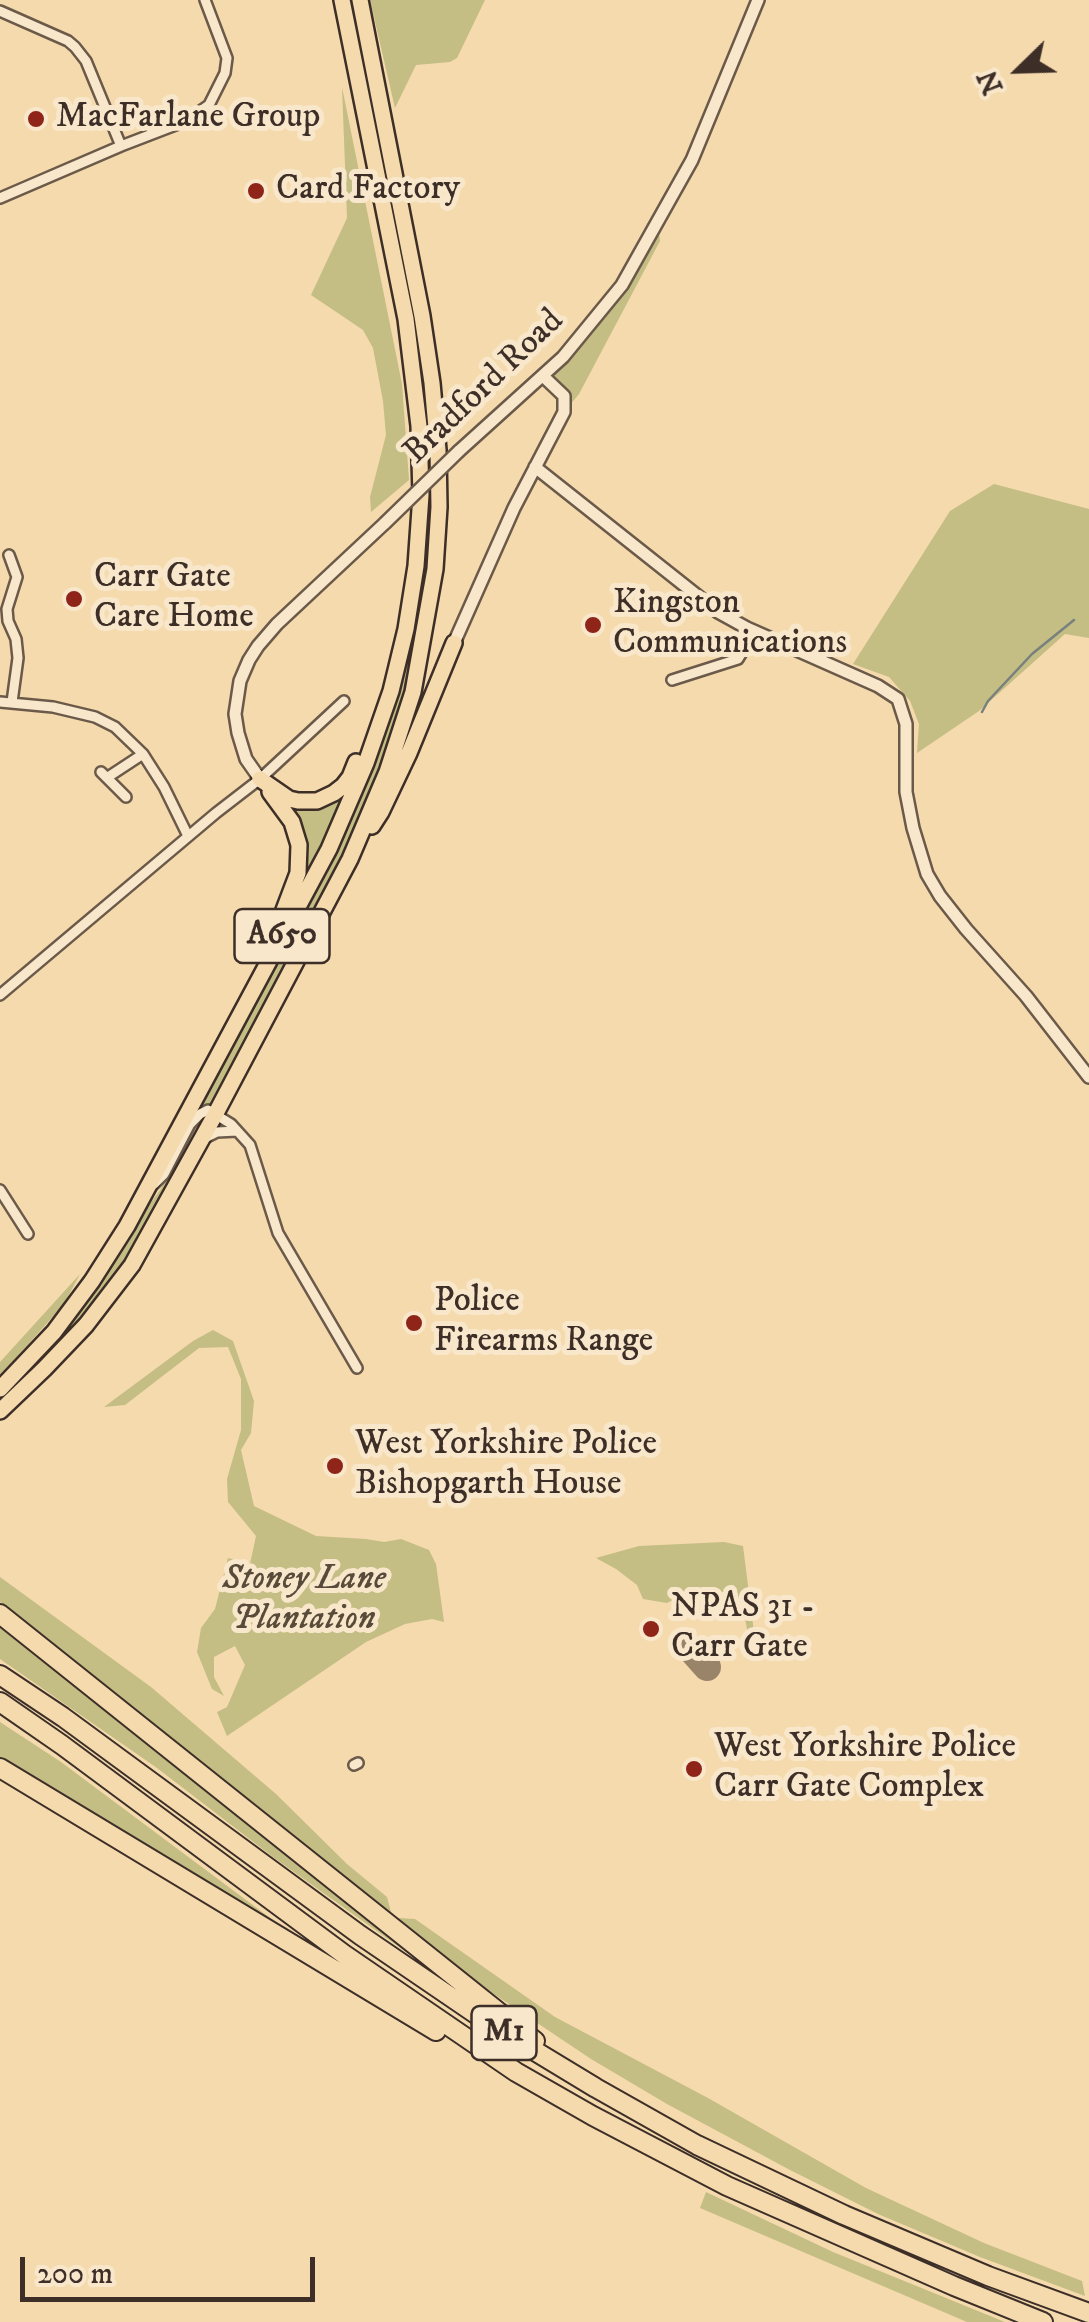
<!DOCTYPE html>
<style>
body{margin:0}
#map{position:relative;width:1089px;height:2322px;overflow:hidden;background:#f5daad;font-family:"IM FELL DW Pica",serif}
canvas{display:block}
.north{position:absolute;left:969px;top:20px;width:100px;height:100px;-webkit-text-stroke:8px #f8e7ca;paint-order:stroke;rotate:247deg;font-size:28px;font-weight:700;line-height:40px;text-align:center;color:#3d2f28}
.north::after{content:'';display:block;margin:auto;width:35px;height:45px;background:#3d2f28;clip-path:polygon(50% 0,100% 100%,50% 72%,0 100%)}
.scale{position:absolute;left:20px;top:2257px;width:295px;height:45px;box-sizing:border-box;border:5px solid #3d2f28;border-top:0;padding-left:12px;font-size:30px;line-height:35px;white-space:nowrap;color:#3d2f28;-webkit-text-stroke:8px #f8e7ca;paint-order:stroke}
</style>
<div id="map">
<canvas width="1089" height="2322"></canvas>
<div class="north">N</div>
<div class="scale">200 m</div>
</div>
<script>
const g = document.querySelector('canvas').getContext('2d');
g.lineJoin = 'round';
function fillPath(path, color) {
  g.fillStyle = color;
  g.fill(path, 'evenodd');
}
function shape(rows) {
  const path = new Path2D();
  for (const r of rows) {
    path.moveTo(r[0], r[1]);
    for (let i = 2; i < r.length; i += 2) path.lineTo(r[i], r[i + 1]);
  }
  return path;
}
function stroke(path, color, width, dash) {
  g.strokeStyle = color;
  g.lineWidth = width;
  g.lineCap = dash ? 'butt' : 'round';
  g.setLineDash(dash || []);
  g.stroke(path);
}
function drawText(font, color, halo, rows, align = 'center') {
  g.font = font + ' "IM FELL DW Pica",serif';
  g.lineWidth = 10;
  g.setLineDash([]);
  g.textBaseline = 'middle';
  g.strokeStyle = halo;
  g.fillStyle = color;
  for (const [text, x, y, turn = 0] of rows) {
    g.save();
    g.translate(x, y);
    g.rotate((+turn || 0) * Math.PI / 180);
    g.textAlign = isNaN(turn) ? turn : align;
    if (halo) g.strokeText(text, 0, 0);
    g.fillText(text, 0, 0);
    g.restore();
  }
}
fillPath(shape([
 [370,0,485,0,457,58,450,62,416,65,395,108],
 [342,87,402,384,409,480,371,512,370,497,386,435,383,401,373,348,363,330,311,295,347,218],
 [658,224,660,241,579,394,564,412,566,403,543,376,586,332],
 [994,484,1089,509,1089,638,1065,634,979,711,917,753,919,724,910,701,889,677,853,664,950,511],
 [433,498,429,560,413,668,391,742,374,788,330,884,212,1106,197,1110,374,758,428,502],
 [342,794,345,795,321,848,310,869,306,870,292,809,315,807],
 [195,1124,200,1129,128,1260,88,1312,0,1401,0,1398,26,1372,160,1190],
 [80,1274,64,1304,0,1376,0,1362],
 [213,1330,233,1341,254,1401,251,1433,241,1450,254,1506,316,1536,366,1539,384,1542,401,1539,429,1550,436,1564,444,1622,432,1619,405,1624,366,1642,227,1736,217,1712,227,1707,245,1665,235,1646,214,1657,214,1677,224,1696,212,1689,197,1652,201,1628,215,1609,228,1558,250,1564,256,1536,228,1502,227,1479,241,1430,241,1379,228,1347,199,1348,125,1405,104,1407,193,1341],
 [724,1542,743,1546,757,1656,747,1629,742,1602,723,1592,694,1589,667,1603,643,1599,637,1585,616,1569,596,1558,639,1546],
 [0,1577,151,1687,276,1794,347,1864,387,1897,391,1912,388,1912,0,1602],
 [0,1624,444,1979,273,1857,157,1768,0,1659],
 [0,1722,61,1762,289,1932,288,1935,0,1759],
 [399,1918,415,1919,555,2017,708,2098,866,2188,984,2243,1082,2281,1085,2296,980,2257,878,2214,790,2170,667,2104,591,2059,488,1990,398,1921],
 [706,2192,833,2252,1005,2322,967,2322,700,2208]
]), '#c4bd84');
stroke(shape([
 [982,712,988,701,1032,654,1074,620]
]), '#78817d', 2.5);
stroke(shape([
 [691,1649,707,1667]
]), '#99846a', 28);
const minor = shape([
 [0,11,68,41,75,47,86,61,121,146],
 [0,198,121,146,186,121,209,105,225,73,227,58,205,0],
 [9,555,17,577,7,609,8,621,16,639,18,658,12,702],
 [672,680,738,659,755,631],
 [0,702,53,707,95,717,115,727,143,754,164,787,188,836],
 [101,772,126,797],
 [108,777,143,754],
 [0,995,216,813,260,779,344,701],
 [207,1137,217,1132,237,1131],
 [154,1184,164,1174,190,1124,200,1114,208,1110,231,1124,250,1145,278,1233,357,1368],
 [0,1190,28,1234],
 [354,1765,358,1763]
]);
const tertiary = shape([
 [459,451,563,357,622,285,692,160,758,0],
 [535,467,718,612,747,628,878,686,898,699,906,724,906,792,913,828,927,874,940,896,966,929,1026,996,1089,1077],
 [454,643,514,508,564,412,564,396,543,376],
 [260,779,246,759,238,733,235,714,240,681,249,660,258,646,277,624,385,523]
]);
const trunk = shape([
 [260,779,289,799,298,801,317,801,334,793,343,786,350,777,356,762],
 [270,792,292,822,299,845,298,873,281,918],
 [372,826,381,812,409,753,454,643],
 [0,1389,54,1332,92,1281,127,1226,329,849,366,763,391,691,406,629,416,566,421,495,419,426,406,319,342,0],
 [0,1411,44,1369,86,1325,132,1265,216,1113,350,859,387,772,413,692,435,569,439,507,438,450,432,383,422,316,360,0]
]);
const motorway = shape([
 [0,1614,535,2041],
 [0,1675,63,1717,360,1935,492,2025,596,2088,697,2145,844,2215,988,2276,1089,2313],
 [0,1702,62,1745,345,1955,516,2072,593,2116,727,2186,954,2286,1043,2322],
 [0,1768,436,2031]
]);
stroke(minor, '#6b5a49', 14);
stroke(tertiary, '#6b5a49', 16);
stroke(trunk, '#3d2f28', 20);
stroke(motorway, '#3d2f28', 22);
stroke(minor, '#f8e7ca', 9);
stroke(tertiary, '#f8e7ca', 11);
stroke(trunk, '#f5daad', 15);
stroke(motorway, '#f5daad', 18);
const tertiaryBridge = shape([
 [385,523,459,451]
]);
stroke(tertiaryBridge, '#6b5a49', 16, []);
stroke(tertiaryBridge, '#f8e7ca', 11);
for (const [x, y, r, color] of [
 [36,119,10,"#8f2418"],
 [256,191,10,"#8f2418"],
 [74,599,10,"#8f2418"],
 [593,625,10,"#8f2418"],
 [414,1323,10,"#8f2418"],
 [335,1466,10,"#8f2418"],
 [651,1629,10,"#8f2418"],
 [694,1769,10,"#8f2418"]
]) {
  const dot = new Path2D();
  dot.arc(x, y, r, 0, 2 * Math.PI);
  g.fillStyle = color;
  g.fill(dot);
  stroke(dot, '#f8e7ca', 4);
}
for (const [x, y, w] of [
 [282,936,95],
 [504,2033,65]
]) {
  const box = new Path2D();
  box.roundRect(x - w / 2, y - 27, w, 54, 8);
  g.fillStyle = '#f8e7ca';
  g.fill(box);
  stroke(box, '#3d2f28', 2.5);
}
drawText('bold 32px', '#3d2f28', null, [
 ["A650",282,936],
 ["M1",504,2033]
]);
drawText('35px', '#3d2f28', '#f8e7ca', [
 ["MacFarlane Group",56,119],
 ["Card Factory",276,191],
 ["Carr Gate",94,579],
 ["Care Home",94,619],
 ["Kingston",613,605],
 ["Communications",613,645],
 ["Police",434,1303],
 ["Firearms Range",434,1343],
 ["West Yorkshire Police",355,1446],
 ["Bishopgarth House",355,1486],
 ["NPAS 31 -",671,1609],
 ["Carr Gate",671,1649],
 ["West Yorkshire Police",714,1749],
 ["Carr Gate Complex",714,1789]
], 'left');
drawText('35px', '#3d2f28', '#f8e7ca', [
 ["Bradford Road",485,388,-44]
]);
drawText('italic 35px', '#584b3a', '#f8e7ca', [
 ["Stoney Lane",304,1581],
 ["Plantation",304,1621]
]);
</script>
